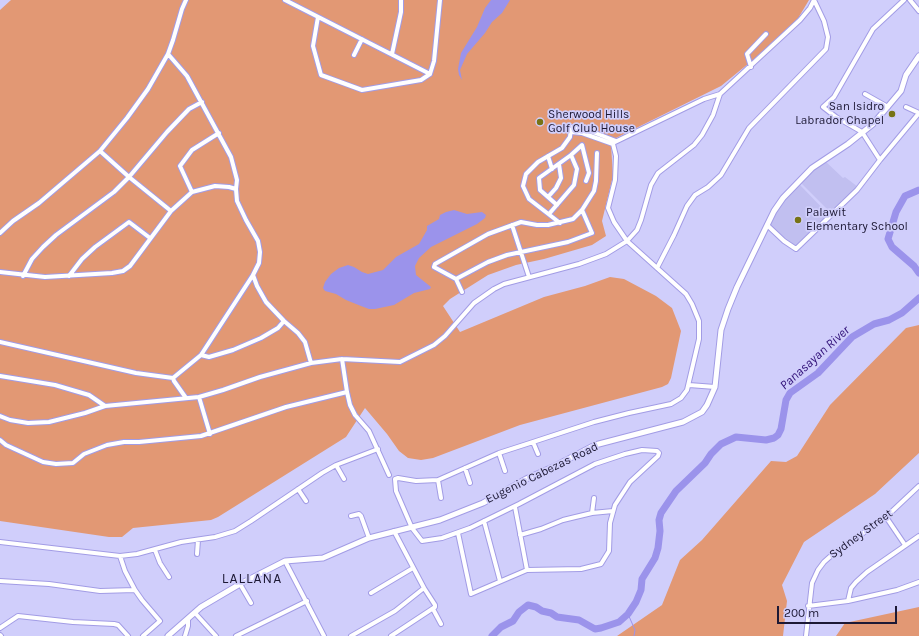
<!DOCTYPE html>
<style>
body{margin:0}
#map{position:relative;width:919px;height:636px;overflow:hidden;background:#d0cefb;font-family:Karla,sans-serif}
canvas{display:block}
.scale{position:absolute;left:777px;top:606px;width:120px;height:18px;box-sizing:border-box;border:2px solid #1d1935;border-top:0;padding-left:5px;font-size:12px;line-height:14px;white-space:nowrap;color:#1d1935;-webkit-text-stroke:3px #d0cefb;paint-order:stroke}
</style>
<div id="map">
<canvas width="919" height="636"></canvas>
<div class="scale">200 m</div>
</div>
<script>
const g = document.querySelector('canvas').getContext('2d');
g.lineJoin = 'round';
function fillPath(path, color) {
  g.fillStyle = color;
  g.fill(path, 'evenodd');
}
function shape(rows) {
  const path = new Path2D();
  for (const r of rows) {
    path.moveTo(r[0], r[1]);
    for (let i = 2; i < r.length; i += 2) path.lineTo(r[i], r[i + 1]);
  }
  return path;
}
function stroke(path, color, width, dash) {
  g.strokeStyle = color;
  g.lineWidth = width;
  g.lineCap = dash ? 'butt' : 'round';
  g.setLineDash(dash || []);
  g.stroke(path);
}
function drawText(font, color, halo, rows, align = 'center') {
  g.font = font + ' Karla,sans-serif';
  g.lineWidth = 3.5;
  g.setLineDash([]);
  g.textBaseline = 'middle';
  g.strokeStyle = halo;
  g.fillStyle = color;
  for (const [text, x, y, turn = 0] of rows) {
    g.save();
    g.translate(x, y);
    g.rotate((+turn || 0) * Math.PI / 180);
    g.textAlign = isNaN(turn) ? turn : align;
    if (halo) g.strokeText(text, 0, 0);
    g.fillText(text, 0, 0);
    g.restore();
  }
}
fillPath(shape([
 [824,160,843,178,845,177,858,187,830,212,801,183,814,168],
 [800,185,829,215,796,247,769,225,783,201]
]), '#c1bff0');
fillPath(shape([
 [11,0,809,0,797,20,754,59,721,86,616,138,611,145,613,176,602,221,606,236,592,245,544,259,516,265,488,275,450,299,443,306,460,332,544,297,585,286,610,277,624,279,656,296,672,308,681,331,671,378,668,384,662,387,520,425,433,458,421,460,408,458,399,451,387,434,365,408,346,437,218,517,211,520,133,528,122,537,109,537,0,521,0,10],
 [919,325,919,453,875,494,804,542,782,585,787,601,783,636,617,636,662,605,680,560,702,540,771,461,786,462,797,456,830,405,906,328],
 [919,607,919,636,836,636,845,623]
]), '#e29874');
fillPath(shape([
 [491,0,510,0,502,13,492,22,485,33,467,54,460,70,462,80,459,75,458,69,461,53,477,27,485,8],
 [454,210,467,214,482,212,486,215,485,218,477,224,431,247,419,258,415,266,416,275,431,287,430,289,414,293,394,305,375,309,369,309,361,306,346,300,336,294,325,291,323,288,325,282,331,274,339,268,348,265,354,267,362,272,368,274,383,270,396,257,419,244,427,230,427,226,439,219,440,215,446,212]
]), '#9b93eb');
stroke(shape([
 [628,614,635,630,634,636]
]), '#9b93eb', 1);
stroke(shape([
 [919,190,905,196,896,212,888,239,892,247,914,266,919,273],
 [492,636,501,627,513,621,519,612,528,605,536,607,542,611,551,613,557,617,579,620,595,629,601,628,619,622,628,614,636,602,641,590,642,579,655,558,658,548,660,531,659,520,661,513,676,491,705,463,711,454,721,444,736,437,766,440,774,438,778,435,781,429,786,400,790,393,818,373,852,337,874,324,889,320,902,313,919,298]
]), '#9b93eb', 7);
const minor = shape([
 [285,0,430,74],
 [910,0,919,11],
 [318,17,313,46,321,75,362,90,421,80,430,74,434,61,440,0],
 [168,54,187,76,231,157,237,180,236,189],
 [392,54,401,12,401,0],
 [354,55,362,39],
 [751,67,747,54,766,34],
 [865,94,888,107],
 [906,107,919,113],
 [571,132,582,133,613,144],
 [615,142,704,99,720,94],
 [100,151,129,177,171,211],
 [548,156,552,169],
 [880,160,862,132,836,117,823,107,834,97,873,29,904,0],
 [192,192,180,166,192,150,219,133],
 [548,197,556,188,561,178,559,164],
 [557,205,540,190,539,178,571,155,582,145,589,173,586,181],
 [549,214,574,185,577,169,571,155],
 [560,223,529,199,523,186,526,174,538,162,562,148,570,137,571,127,585,129,616,141],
 [512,225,529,277],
 [767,225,784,241,796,249,857,190,880,160,919,113],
 [0,233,13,221,39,203,100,151,127,118,148,89,168,54,173,40,182,9,186,0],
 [657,268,674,235,687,206,695,195,708,187,721,175,749,128,826,49,828,37,824,21,814,0],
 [0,272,45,277,112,273,123,271,130,266,171,211,192,192,215,186,229,187,236,189,237,201,246,220,258,241,260,252,259,263,253,275,201,355,173,378,136,373,0,342],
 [253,275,257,286,266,302,284,321,298,333,305,342,311,363],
 [23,276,32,259,43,247,56,235,114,192,129,177,167,132,189,109,202,102],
 [69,276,82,259,95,247,129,222,150,238],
 [456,279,488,262,507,255,568,242,592,233,582,210],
 [462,292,456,279,434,267,435,264,488,234,521,222,537,225,548,225,573,219,582,210,594,191,596,181,597,153],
 [201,355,209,357,233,350,261,338,278,328,284,321],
 [342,359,347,392,350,405,355,415,369,431,389,475],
 [0,376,55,385,89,395,105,406],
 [173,378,174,381,186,398],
 [689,385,715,387],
 [199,397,210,434],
 [0,416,10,420,28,423,49,422,85,413,105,406,199,397,223,390,260,377,311,363,342,359,400,362,434,345,445,336,474,303,494,289,504,284,579,264,606,254,627,241,637,230,641,220,651,185,658,173,694,145,702,135,713,115,720,94,800,20,810,8,814,0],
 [0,440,6,445,43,462,56,464,73,463,84,454,107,445,124,442,139,442,201,436,286,407,347,392],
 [533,442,538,454],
 [499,453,505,471],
 [336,465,344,479],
 [465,468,470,483],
 [438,480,441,498],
 [298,489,306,501],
 [515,507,527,570],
 [592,513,594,498],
 [351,516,359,514,361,516,369,538],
 [886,517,905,545],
 [484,521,500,581],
 [458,533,471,594,527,570,581,569,601,564,609,551,610,523,615,505,630,482,658,456,659,453,657,451,642,450,625,454,595,464,519,504,470,528,442,538,422,541,412,528,396,491,395,479,398,478,416,481,438,480,499,453,533,442,594,422,629,413,671,404,681,398,687,390,699,339,699,321,692,304,686,294,627,241,614,222,608,208,615,180,616,156,613,144],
 [520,535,541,529,563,520,592,513,613,511],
 [0,542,120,556,137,554,181,542,215,537,235,531,251,521,322,473,336,465,378,449],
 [155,550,160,563,169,577],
 [197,554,198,540],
 [120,556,125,571,135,590,142,600,160,621,143,636],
 [285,561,324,636],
 [0,581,49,584,100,591,135,590],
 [240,584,251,603],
 [371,593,413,568],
 [848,601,851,588,856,582,867,572,919,536],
 [808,606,848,601,897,590,919,582],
 [433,609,441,624],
 [195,613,216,636],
 [0,628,18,616,73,622,114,624,118,625,128,636],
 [0,635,1,636],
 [185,636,188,626,188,619],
 [236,636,307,601],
 [351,636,395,611,424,588,394,531],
 [391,636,435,607,435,605,424,588],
 [806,636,812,583,818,570,824,562,833,554,886,517,919,486]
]);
const tertiary = shape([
 [168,636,201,607,240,584,285,561,323,558,369,538,440,520,483,503,526,479,553,467,595,445,683,422,702,412,707,405,715,387,721,330,728,309,737,287,774,211,783,198,812,168,848,144,873,124,901,91,906,75,919,56]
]);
stroke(minor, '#a29ce5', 6);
stroke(tertiary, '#a29ce5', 7);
stroke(minor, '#fff', 4);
stroke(tertiary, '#fff', 5);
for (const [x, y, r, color] of [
 [892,114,4,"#777316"],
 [540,122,4,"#777316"],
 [798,220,4,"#777316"]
]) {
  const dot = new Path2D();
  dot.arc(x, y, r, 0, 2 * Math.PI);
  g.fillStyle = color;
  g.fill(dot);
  stroke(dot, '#d0cefb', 1.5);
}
drawText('12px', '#1d1935', '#d0cefb', [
 ["San Isidro",884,107,"right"],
 ["Labrador Chapel",884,121,"right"],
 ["Sherwood Hills",548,115],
 ["Golf Club House",548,129],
 ["Palawit",806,213],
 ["Elementary School",806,227]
], 'left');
drawText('12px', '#1d1935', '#d0cefb', [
 ["Eugenio Cabezas Road",542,473,-26],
 ["Sydney Street",861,534,-36]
]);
drawText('italic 13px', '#301078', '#d0cefb', [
 ["Panasayan River",815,358,-42]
]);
g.letterSpacing = '1px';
drawText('14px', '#1d1935', '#d0cefb', [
 ["LALLANA",252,579]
]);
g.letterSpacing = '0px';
</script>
